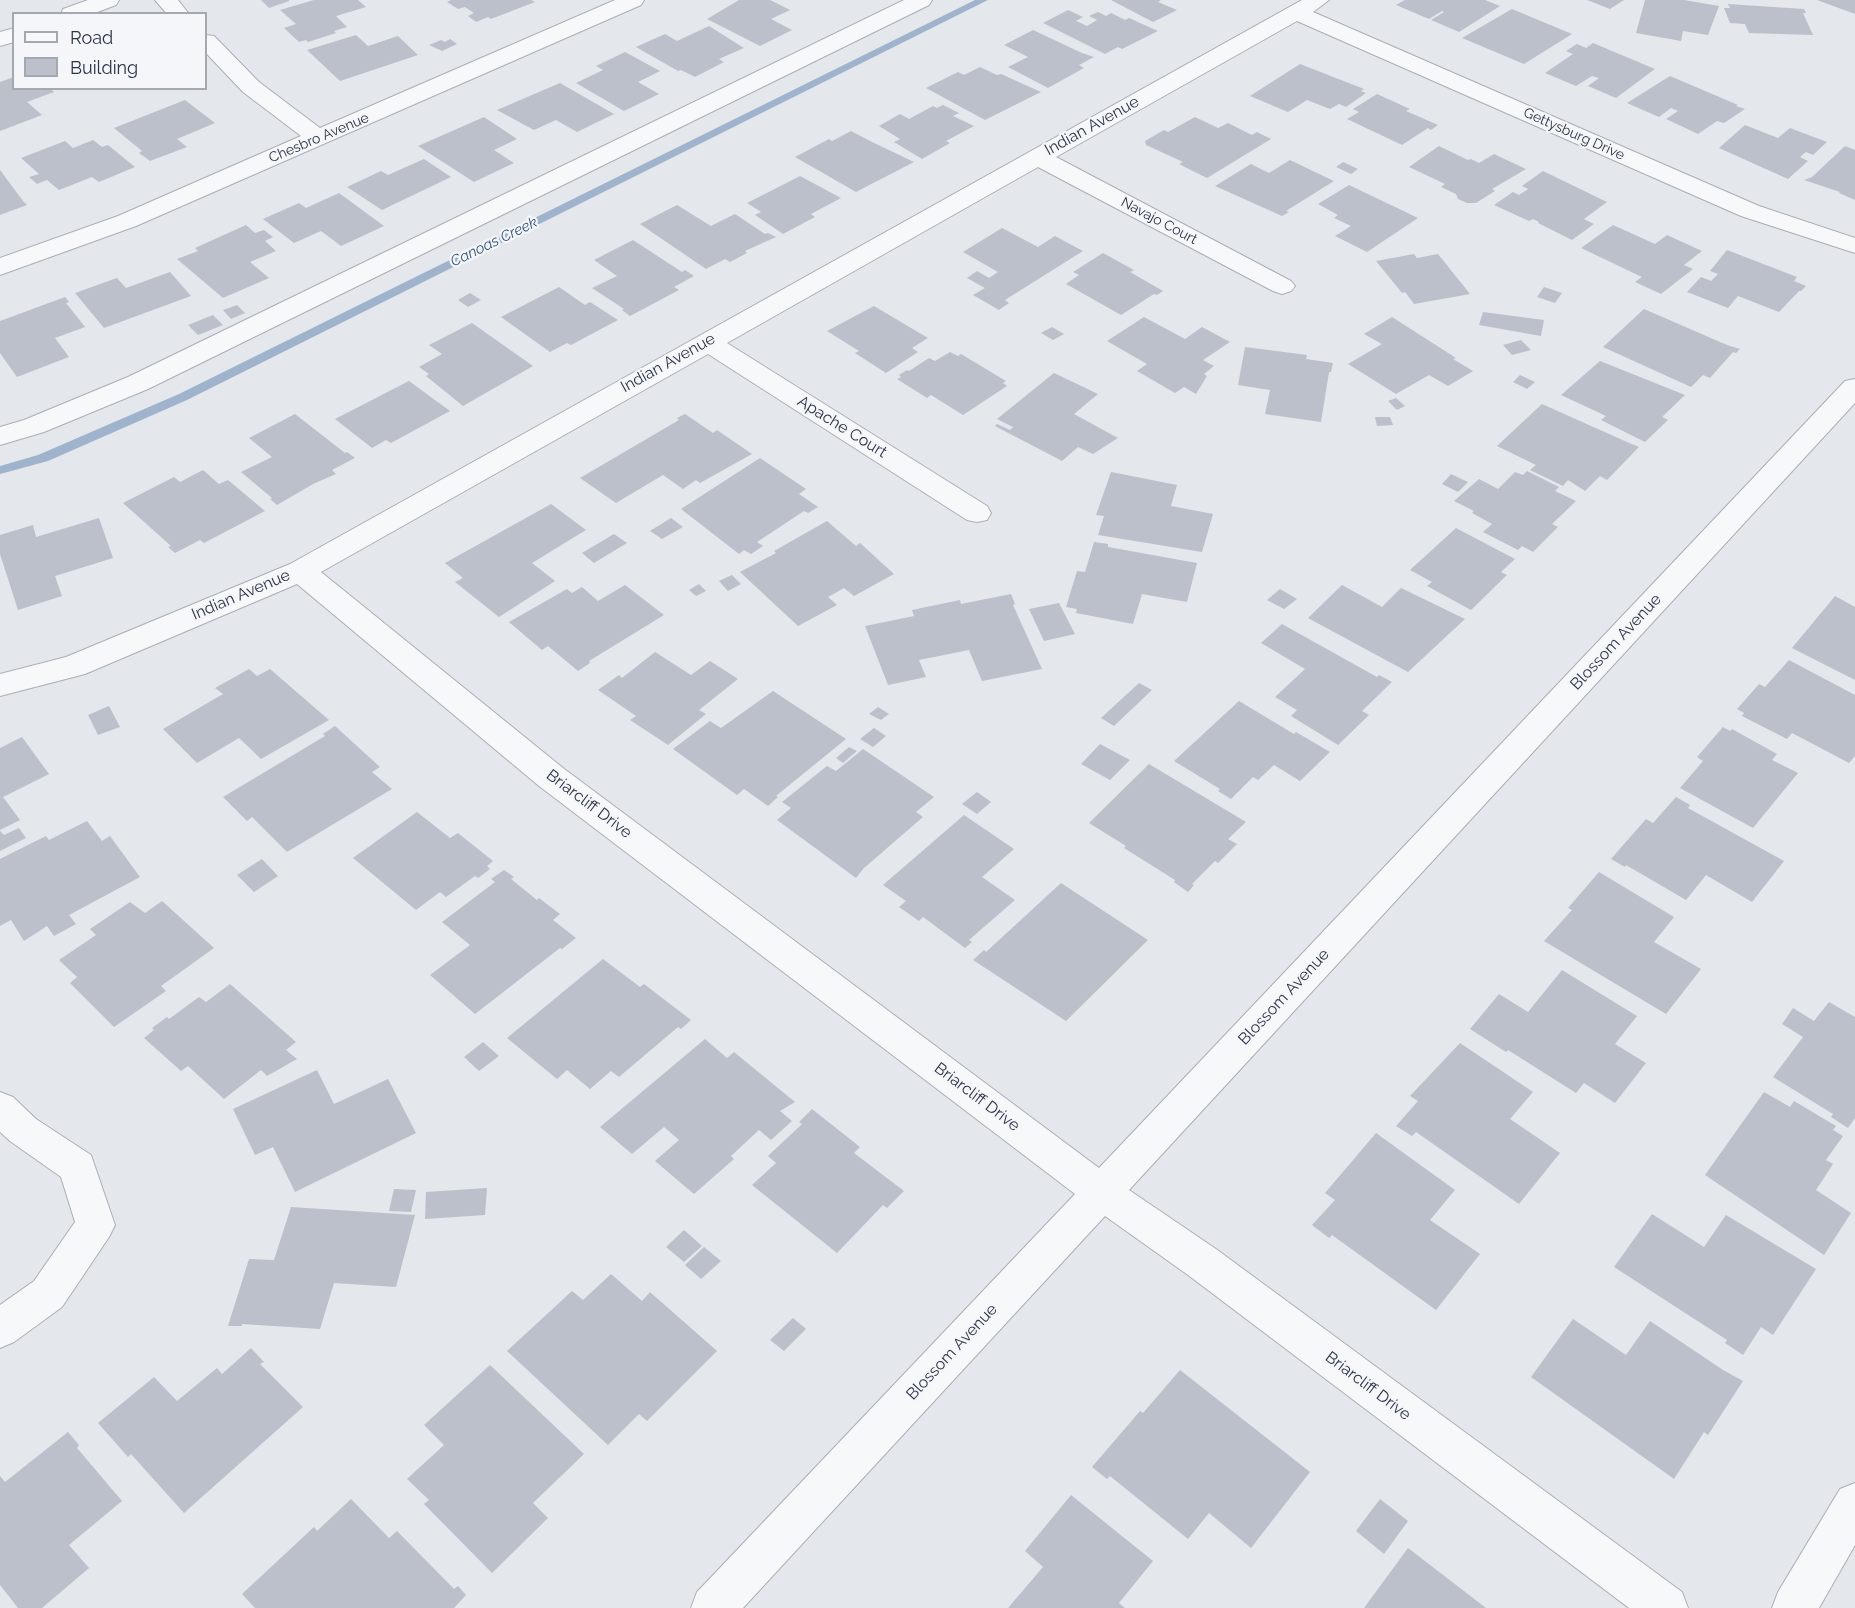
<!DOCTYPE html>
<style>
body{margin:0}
#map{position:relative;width:1855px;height:1608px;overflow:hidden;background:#e4e7ec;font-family:Raleway,sans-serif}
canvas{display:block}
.legend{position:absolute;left:12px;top:12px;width:195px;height:78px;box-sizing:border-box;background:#f4f6f9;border:2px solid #a4a8b1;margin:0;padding:8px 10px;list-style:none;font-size:18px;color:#2b3445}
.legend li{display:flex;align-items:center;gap:12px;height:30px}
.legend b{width:30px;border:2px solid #a4a8b1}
</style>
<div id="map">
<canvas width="1855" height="1608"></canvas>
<ul class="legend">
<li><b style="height:8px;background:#f7f8fa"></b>Road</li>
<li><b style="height:16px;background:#bbc0ca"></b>Building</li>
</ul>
</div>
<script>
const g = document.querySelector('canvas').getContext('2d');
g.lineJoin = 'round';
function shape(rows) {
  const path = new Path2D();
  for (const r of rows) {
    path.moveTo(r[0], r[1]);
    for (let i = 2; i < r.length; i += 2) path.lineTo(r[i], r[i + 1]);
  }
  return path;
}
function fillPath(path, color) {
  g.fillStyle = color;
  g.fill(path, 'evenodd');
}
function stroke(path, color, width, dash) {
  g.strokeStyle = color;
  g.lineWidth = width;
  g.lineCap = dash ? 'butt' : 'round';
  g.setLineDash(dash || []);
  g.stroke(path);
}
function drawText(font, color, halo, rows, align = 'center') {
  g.font = font + ' Raleway,sans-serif';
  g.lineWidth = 4.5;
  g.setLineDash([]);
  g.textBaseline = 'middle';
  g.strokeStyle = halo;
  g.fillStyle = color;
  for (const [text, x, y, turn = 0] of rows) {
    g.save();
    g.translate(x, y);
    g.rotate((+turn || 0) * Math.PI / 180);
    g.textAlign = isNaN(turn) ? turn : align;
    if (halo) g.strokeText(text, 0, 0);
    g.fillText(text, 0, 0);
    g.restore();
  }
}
fillPath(shape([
 [975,0,988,0,187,400,48,461,0,474,0,466,38,455,179,394,975,0]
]), '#9fb4cc');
fillPath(shape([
 [261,0,289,0,289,1,269,8],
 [314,0,358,0,366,7,336,16,347,27,334,31,336,33,308,42,306,40,299,42,284,28,296,24,280,10],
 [451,0,531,0,535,2,491,19,488,17,476,22,468,16,474,13,465,7,458,9,447,2],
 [739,0,770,0,790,10,771,19,792,30,760,46,707,19],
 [1111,0,1161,0,1158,2,1177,10,1153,22],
 [1405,0,1485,0,1500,6,1459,32,1431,20,1444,12,1442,11,1429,19,1396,5],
 [1587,0,1624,0,1610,9],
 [1645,0,1684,0,1719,6,1708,35,1683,31,1681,41,1636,33],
 [1817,0,1855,0,1855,14],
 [1728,4,1804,9,1806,13,1803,13,1813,35,1749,33,1745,24,1730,23,1724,8,1730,8],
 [1512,9,1572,34,1524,64,1462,38],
 [1068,10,1083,17,1076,21,1087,26,1097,20,1089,16,1098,12,1106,16,1111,13,1125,20,1129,18,1158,31,1122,49,1118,47,1105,54,1043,23],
 [709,26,744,48,719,59,724,62,695,77,681,70,678,71,636,47,665,34,677,41],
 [1033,30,1082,53,1094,57,1079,65,1084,68,1048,88,1008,67,1028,57,1004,45],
 [356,35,368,46,398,36,418,55,340,81,307,50],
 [450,39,457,44,442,51,429,45,441,40,445,42],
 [1593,43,1655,69,1616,98,1588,86,1599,78,1592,76,1576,86,1545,73,1573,54,1566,51,1577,44,1586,48],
 [625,52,660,71,638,82,659,94,624,111,576,83,603,70,596,66],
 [1300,64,1364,89,1361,91,1366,93,1346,107,1339,104,1330,109,1307,100,1288,112,1250,96],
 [980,67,997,75,1001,74,1041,92,985,120,926,88,958,72,964,75],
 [1670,76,1738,105,1736,106,1745,109,1724,123,1717,121,1698,134,1666,119,1678,111,1671,108,1659,117,1627,103],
 [14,77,14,88,50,88,54,92,27,102,42,115,0,131,0,82],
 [560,83,614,114,577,132,556,120,534,130,497,110],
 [1377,94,1410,109,1406,111,1438,125,1431,130,1428,128,1402,145,1347,119,1359,112,1353,109],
 [185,100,215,123,177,139,187,147,150,161,139,153,142,151,114,128],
 [943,105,959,113,953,116,974,126,946,141,950,143,922,159,894,142,900,139,879,126,900,114,909,119,933,106,937,108],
 [484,117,517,139,494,150,514,163,474,182,418,146],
 [1195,117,1218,128,1228,123,1252,135,1257,132,1271,139,1207,178,1179,164,1183,162,1146,145,1145,141,1164,130,1168,132],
 [1745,125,1778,138,1790,128,1827,142,1813,155,1806,152,1800,157,1808,161,1788,179,1719,148],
 [851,131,872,142,914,162,856,192,795,157,829,139,832,141],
 [93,140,102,147,108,145,135,167,99,182,92,177,59,190,47,180,37,184,29,177,39,174,21,158,65,141,73,148],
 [1439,146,1468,160,1471,159,1479,163,1494,154,1526,169,1492,189,1495,191,1476,203,1467,203,1458,199,1456,194,1441,187,1445,184,1409,167],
 [1845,146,1855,150,1855,200,1839,193,1840,192,1804,180,1812,177],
 [424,159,451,177,382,210,347,187,381,171,388,175],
 [1290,160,1334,181,1286,211,1289,212,1282,216,1215,186,1251,164,1269,173],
 [1343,162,1358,169,1351,174,1336,167],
 [0,170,23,201,27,205,0,215],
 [1543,171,1607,202,1584,219,1594,224,1572,240,1538,223,1539,222,1533,219,1529,221,1494,205,1513,192,1519,195,1528,189,1522,186],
 [800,176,841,198,811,214,815,217,783,234,755,215,761,212,747,203],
 [1349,185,1418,218,1367,252,1335,236,1351,226,1334,218,1338,215,1318,204],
 [339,193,384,226,341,246,321,231,294,243,263,219,299,203,306,208],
 [677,205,711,226,735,214,765,234,768,233,776,237,745,251,747,253,730,262,725,259,706,269,640,224],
 [246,225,255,233,264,230,273,237,265,241,276,251,250,262,269,278,223,298,177,259,198,251,195,248],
 [1613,225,1655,244,1667,235,1702,251,1684,265,1693,269,1661,294,1635,282,1642,277,1581,248],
 [1002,228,1038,247,1055,236,1083,251,1005,300,1009,303,999,310,973,295,985,288,967,278,977,271,989,278,998,272,963,252],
 [633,240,682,272,685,270,694,276,674,287,679,290,630,316,622,310,624,309,592,288,617,276,594,260],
 [1727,250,1797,277,1794,281,1806,286,1801,291,1799,291,1779,312,1738,296,1728,308,1687,292,1701,277,1711,281,1718,274,1710,271],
 [1103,253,1134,270,1130,272,1163,291,1157,295,1154,294,1121,315,1066,284,1079,275,1073,272],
 [1414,254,1417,258,1438,254,1470,294,1414,304,1405,292,1402,293,1376,261],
 [170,272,191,296,104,328,75,293,117,278,126,288],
 [559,287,585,305,590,302,618,320,571,345,567,343,550,352,501,317],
 [1544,287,1562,293,1555,303,1537,297],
 [470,293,481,300,468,307,458,300],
 [65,297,69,302,66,303,85,327,55,338,69,357,17,377,0,353,0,321],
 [237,305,245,313,231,319,223,310],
 [874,306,928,338,912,348,918,352,886,373,855,353,859,351,827,331],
 [1644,309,1727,345,1740,349,1736,353,1733,352,1710,378,1703,375,1691,387,1603,347],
 [1483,312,1544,320,1541,336,1479,325],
 [213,315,223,325,198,335,188,325],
 [1144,317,1185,339,1202,327,1230,342,1203,360,1214,366,1204,374,1207,376,1196,394,1184,387,1175,393,1137,371,1147,364,1107,341],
 [1392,317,1456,358,1453,359,1473,371,1448,386,1429,375,1396,394,1348,364,1382,344,1364,334],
 [472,323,533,366,463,406,426,376,429,374,419,367,442,354,429,345],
 [1052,327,1064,334,1053,340,1041,333],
 [1521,340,1531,350,1512,355,1503,345],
 [1245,347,1307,355,1306,359,1333,363,1331,372,1329,372,1321,422,1265,414,1270,390,1238,385],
 [950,352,958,356,961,354,1006,381,1003,383,1007,386,963,415,931,395,927,398,897,379,901,377,899,375,907,370,909,371,929,358,935,361],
 [1600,361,1685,395,1662,417,1668,420,1645,442,1601,420,1606,416,1561,395],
 [1054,373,1098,394,1074,414,1118,438,1093,454,1078,447,1062,461,995,426,997,424,1010,430,1013,427,997,419],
 [1520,375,1535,382,1527,389,1513,382],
 [409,381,450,411,391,443,386,440,372,448,335,419],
 [1396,398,1405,406,1397,410,1388,401],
 [1542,404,1627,442,1639,447,1607,480,1600,476,1585,491,1568,480,1563,486,1530,470,1536,465,1497,446],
 [295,414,345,453,347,452,355,458,332,470,336,474,313,484,277,505,270,499,272,498,241,472,272,457,249,438],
 [685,414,713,433,717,430,752,454,700,483,696,480,683,489,663,475,616,503,580,478,679,420,677,418],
 [1375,417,1390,417,1393,425,1377,426],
 [760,458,806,489,799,494,818,507,808,513,804,511,757,542,763,546,751,554,744,550,739,554,681,509],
 [203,470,219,484,228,480,265,511,204,543,200,540,175,553,168,547,171,546,123,503,174,477,180,482],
 [1527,471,1559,487,1555,491,1576,501,1552,524,1558,527,1533,552,1522,546,1518,550,1483,532,1492,524,1472,513,1474,511,1454,501,1479,479,1498,489,1515,472,1523,475],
 [1111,472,1177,485,1171,506,1213,514,1202,552,1098,535,1104,516,1096,515],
 [1451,474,1468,482,1458,492,1442,484],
 [551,504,586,530,532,563,555,581,499,617,455,582,463,578,445,563],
 [99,518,113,558,55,576,62,596,18,610,0,554,0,535,33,525,36,537],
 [671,518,683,527,662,539,650,531],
 [827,521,856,546,860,543,894,574,854,596,844,588,828,597,837,605,798,626,740,572,776,553,774,551],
 [1456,528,1515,559,1501,572,1507,575,1471,610,1427,586,1432,582,1410,570],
 [614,534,627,543,594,563,582,553],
 [1094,542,1108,544,1108,547,1197,563,1187,602,1142,594,1133,624,1076,613,1077,609,1066,607,1077,571,1085,572],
 [732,575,741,584,728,591,719,581],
 [699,584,706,591,696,596,689,590],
 [625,585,664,615,589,661,590,663,578,671,548,646,542,650,509,622,567,589,572,593,582,587,598,601],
 [1342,585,1382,607,1401,588,1465,619,1408,672,1308,618],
 [1280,589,1297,599,1284,609,1267,600],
 [1011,594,1015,604,1013,605,1042,669,982,681,969,650,919,660,926,677,888,685,865,626,914,616,912,610,960,600,961,604],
 [1835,596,1855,607,1855,680,1792,648],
 [1059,603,1075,634,1044,641,1029,609],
 [1282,624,1377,677,1379,675,1392,682,1362,711,1369,715,1338,745,1291,716,1297,710,1275,697,1305,669,1261,643],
 [655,652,691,675,710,661,738,679,699,710,706,714,668,745,630,720,636,716,598,690,619,675,622,678],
 [1789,660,1855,695,1855,756,1849,763,1792,733,1787,739,1742,716,1744,713,1737,709,1759,684,1765,687],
 [249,669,257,676,270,669,329,720,261,759,239,738,197,763,163,729,223,694,215,688],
 [1139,683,1152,690,1114,726,1101,718],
 [773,691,846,739,776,796,778,797,768,806,744,789,737,795,673,749,710,721,721,728],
 [1239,701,1294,734,1296,732,1330,752,1300,781,1274,765,1258,780,1253,777,1231,799,1218,791,1220,789,1174,761],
 [109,706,120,727,98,735,88,715],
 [878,707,889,714,881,720,869,714],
 [335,726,380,767,372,772,392,789,287,852,252,817,247,821,223,797,325,736,323,734],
 [1723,727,1730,731,1732,729,1777,754,1772,760,1798,773,1753,828,1680,788,1703,761,1697,757],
 [874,728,886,736,873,747,860,739],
 [22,737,49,774,3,797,20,820,0,830,0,748],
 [1100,744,1130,760,1110,780,1081,764],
 [849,747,857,751,843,763,836,758],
 [863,749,934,797,916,812,923,817,864,868,856,878,777,820,791,808,782,802,827,766,836,771],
 [1149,764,1246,822,1228,839,1237,844,1218,863,1215,861,1192,884,1194,885,1188,892,1174,882,1175,880,1124,848,1126,846,1089,823],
 [977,792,991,802,977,814,962,804],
 [1676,797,1690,805,1688,808,1784,861,1752,902,1706,875,1686,900,1626,865,1625,867,1611,859,1646,819,1653,823],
 [417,812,450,838,458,833,493,861,487,866,490,869,478,878,475,876,446,897,440,892,416,910,353,858],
 [964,815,1014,849,982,877,1015,900,969,940,972,942,965,948,923,917,919,921,899,907,906,901,883,885],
 [87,821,102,841,110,836,140,877,69,915,76,924,54,936,47,926,24,941,11,920,0,926,0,859,46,836,49,840],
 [19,828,26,838,0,851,0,831,4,835],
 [262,859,278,876,254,892,237,875],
 [504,870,514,877,511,879,537,900,539,898,560,914,553,920,576,938,562,949,560,948,475,1014,430,975,470,945,442,922,495,882,491,879],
 [1599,872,1674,917,1654,942,1701,969,1666,1014,1544,941,1572,910,1568,908],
 [1061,883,1148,940,1066,1021,973,960,984,950,986,952],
 [162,901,214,948,161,986,166,991,114,1027,70,983,77,977,59,960,96,935,90,929,130,902,145,913],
 [603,959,640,987,644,984,691,1020,681,1029,678,1027,619,1077,611,1071,590,1089,567,1070,557,1079,507,1038],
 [1562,970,1637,1016,1615,1044,1646,1063,1615,1103,1584,1083,1576,1093,1508,1050,1506,1052,1470,1029,1499,994,1528,1012],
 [230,984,296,1042,286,1050,297,1059,267,1076,261,1070,224,1099,188,1066,181,1071,144,1038,154,1030,152,1028,167,1017,169,1019,199,997,206,1002],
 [1829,1002,1855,1017,1855,1118,1848,1128,1831,1117,1833,1114,1773,1077,1803,1037,1782,1024,1793,1008,1814,1021],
 [705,1039,727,1058,734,1052,795,1102,780,1111,792,1121,771,1140,759,1130,731,1156,734,1159,694,1194,655,1161,679,1140,664,1127,632,1154,600,1127],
 [483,1042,499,1056,479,1071,464,1057],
 [1460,1043,1533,1092,1510,1119,1560,1153,1519,1204,1416,1132,1412,1136,1396,1126,1418,1101,1410,1096],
 [317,1070,334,1104,388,1079,416,1133,295,1192,273,1147,255,1155,233,1109],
 [1764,1092,1790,1107,1794,1101,1836,1126,1833,1130,1843,1136,1826,1160,1833,1164,1816,1190,1851,1213,1824,1255,1705,1175],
 [812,1109,860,1147,854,1153,904,1191,887,1208,883,1205,837,1253,752,1185,776,1163,768,1156,802,1124,799,1122],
 [1376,1133,1455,1190,1430,1220,1480,1254,1436,1310,1332,1235,1329,1238,1312,1225,1335,1200,1325,1193],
 [487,1188,485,1215,425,1219,426,1192],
 [394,1189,416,1190,411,1212,389,1211],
 [291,1207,415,1215,396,1287,334,1283,320,1329,242,1324,242,1326,228,1326,249,1259,274,1260],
 [1652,1214,1704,1247,1726,1215,1816,1269,1773,1335,1761,1327,1743,1355,1725,1343,1727,1340,1614,1267],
 [684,1230,702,1246,684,1262,666,1247],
 [704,1247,721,1261,701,1279,685,1265],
 [611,1274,642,1301,650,1292,717,1351,647,1421,639,1414,608,1445,507,1351,572,1291,583,1300],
 [793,1318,806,1329,784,1351,770,1340],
 [1573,1319,1626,1355,1650,1321,1723,1370,1743,1381,1708,1435,1704,1432,1674,1479,1531,1377],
 [251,1348,264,1362,260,1364,303,1407,184,1513,131,1454,128,1457,98,1423,154,1377,177,1401,217,1368,222,1374],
 [490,1365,584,1454,533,1503,548,1518,492,1573,424,1504,429,1500,407,1479,444,1445,424,1425],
 [1180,1370,1310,1472,1251,1548,1209,1513,1188,1539,1110,1476,1107,1479,1092,1467,1140,1411,1143,1413],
 [68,1432,79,1445,77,1448,122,1501,69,1545,89,1568,42,1608,18,1608,0,1585,0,1476,5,1482],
 [1071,1495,1153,1561,1119,1603,1125,1608,1008,1608,1043,1567,1025,1551],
 [351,1499,389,1538,397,1531,454,1589,458,1586,466,1595,454,1608,255,1608,242,1594,314,1527,317,1531],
 [1380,1499,1408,1521,1384,1554,1356,1531],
 [1408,1548,1486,1608,1364,1608]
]), '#bbc0ca');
const minor = shape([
 [88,0,119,0,116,5,92,14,61,14,63,9,88,0],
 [155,0,178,0,189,14,167,14,155,0],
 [615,0,644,0,641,5,136,226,0,275,0,258,118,216,301,136,243,92,206,53,206,35,214,36,259,82,320,128,615,0],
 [904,0,932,0,929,5,148,389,44,432,0,445,0,427,24,420,128,377,904,0],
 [1302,0,1329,0,1313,12,1759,206,1855,238,1855,253,1741,216,1297,21,1056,157,1291,281,1295,286,1291,291,1282,294,1273,291,1038,167,727,343,987,506,991,513,987,520,977,522,967,520,708,354,321,572,563,768,1099,1168,1845,381,1855,379,1855,403,1129,1190,1216,1249,1682,1592,1688,1608,1629,1608,1188,1275,1105,1216,743,1608,691,1608,697,1592,1075,1194,539,786,297,584,85,674,0,696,0,674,66,657,290,564,1302,0],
 [14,28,14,42,0,46,0,32,14,28],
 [0,1092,13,1097,36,1119,91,1155,115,1225,109,1237,62,1307,14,1342,0,1348,0,1305,34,1281,75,1222,61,1177,10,1141,0,1132,0,1092],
 [1855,1483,1855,1545,1819,1608,1772,1608,1778,1592,1840,1489,1855,1483]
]);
stroke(minor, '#a9aeb7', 2);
fillPath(minor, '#f7f8fa');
drawText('14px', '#2b3445', '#f4f6f9', [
 ["Gettysburg Drive",1574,134,24],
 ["Chesbro Avenue",319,138,-23],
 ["Navajo Court",1159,221,28]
]);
drawText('italic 15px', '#34527a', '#f4f6f9', [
 ["Canoas Creek",494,242,-26]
]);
drawText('16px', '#2b3445', '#f4f6f9', [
 ["Indian Avenue",1092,126,-29],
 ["Indian Avenue",668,363,-29],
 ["Apache Court",842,427,32],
 ["Indian Avenue",241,595,-23],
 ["Blossom Avenue",1616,642,-47],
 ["Briarcliff Drive",589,804,37],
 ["Blossom Avenue",1284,997,-47],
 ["Briarcliff Drive",977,1097,37],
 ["Blossom Avenue",952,1352,-47],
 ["Briarcliff Drive",1368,1386,37]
]);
</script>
